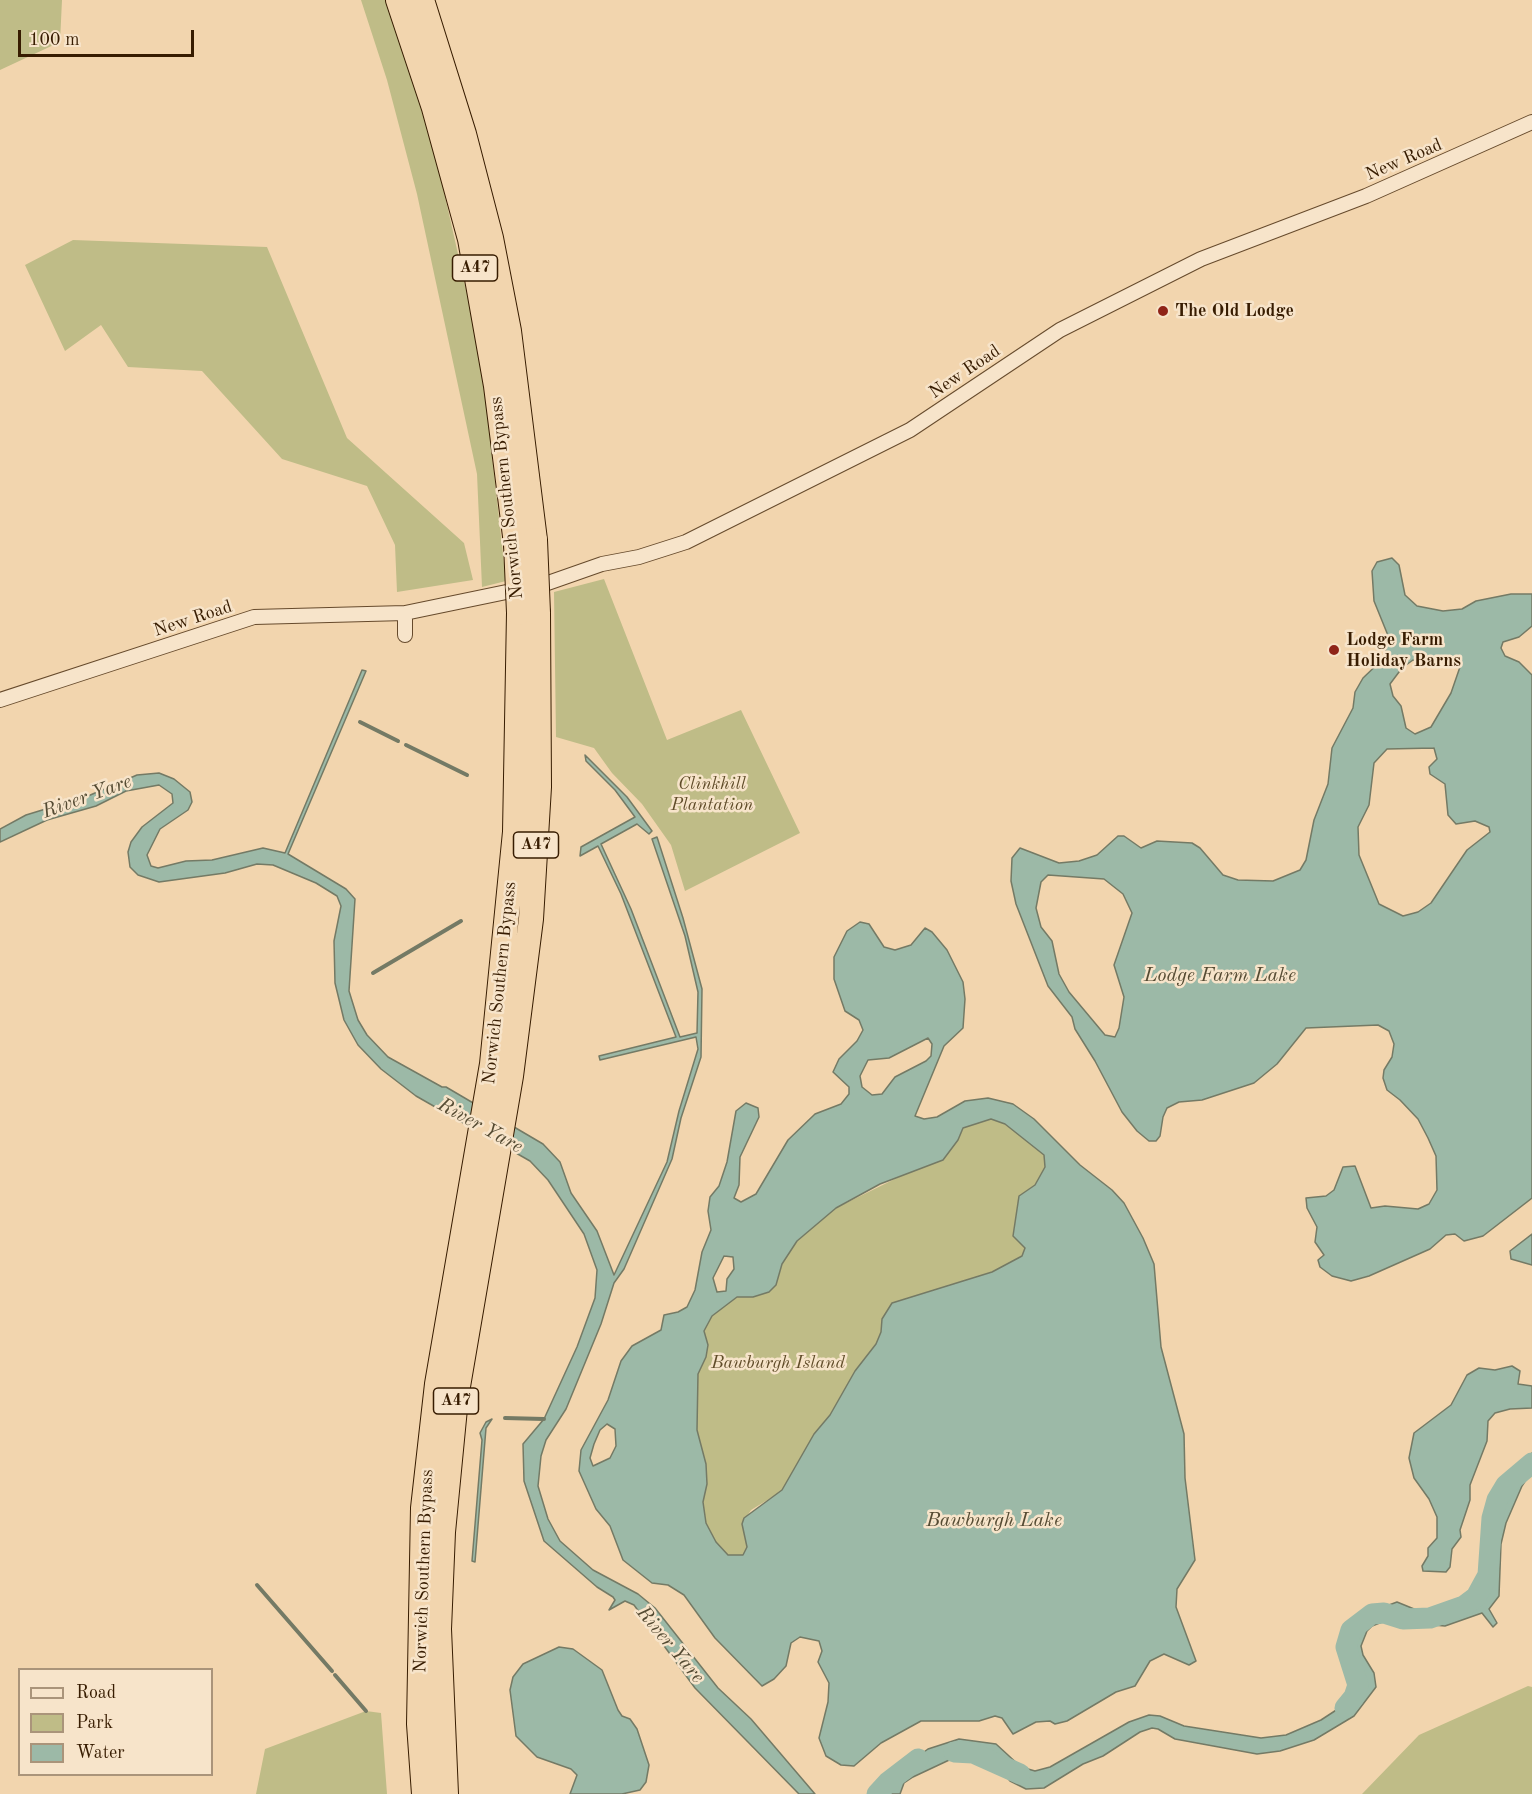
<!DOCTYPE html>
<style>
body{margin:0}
#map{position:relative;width:1532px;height:1794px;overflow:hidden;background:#f2d5ae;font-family:"Old Standard TT",serif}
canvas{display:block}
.legend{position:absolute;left:18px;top:1668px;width:195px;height:108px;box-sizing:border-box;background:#f7e4ca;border:2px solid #aa947a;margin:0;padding:8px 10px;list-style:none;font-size:18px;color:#371c01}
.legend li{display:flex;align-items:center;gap:12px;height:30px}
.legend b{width:30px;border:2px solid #aa947a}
.scale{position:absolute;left:18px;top:30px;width:176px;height:27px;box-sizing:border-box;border:3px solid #371c01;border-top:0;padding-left:8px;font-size:18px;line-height:21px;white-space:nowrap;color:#371c01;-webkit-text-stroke:4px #f7e4ca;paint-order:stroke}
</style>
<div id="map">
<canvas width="1532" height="1794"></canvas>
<ul class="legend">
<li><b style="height:8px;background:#f7e4ca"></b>Road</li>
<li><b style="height:16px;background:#bfbc87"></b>Park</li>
<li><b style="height:16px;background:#9cb9a7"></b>Water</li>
</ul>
<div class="scale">100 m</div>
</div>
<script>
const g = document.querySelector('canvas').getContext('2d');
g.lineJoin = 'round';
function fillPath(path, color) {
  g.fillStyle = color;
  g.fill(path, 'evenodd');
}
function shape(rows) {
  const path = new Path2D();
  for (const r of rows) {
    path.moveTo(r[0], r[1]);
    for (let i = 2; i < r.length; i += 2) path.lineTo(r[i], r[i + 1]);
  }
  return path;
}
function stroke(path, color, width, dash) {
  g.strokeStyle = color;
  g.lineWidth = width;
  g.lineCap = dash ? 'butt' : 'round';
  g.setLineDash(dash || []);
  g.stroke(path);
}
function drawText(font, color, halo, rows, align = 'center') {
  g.font = font + ' "Old Standard TT",serif';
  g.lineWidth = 5;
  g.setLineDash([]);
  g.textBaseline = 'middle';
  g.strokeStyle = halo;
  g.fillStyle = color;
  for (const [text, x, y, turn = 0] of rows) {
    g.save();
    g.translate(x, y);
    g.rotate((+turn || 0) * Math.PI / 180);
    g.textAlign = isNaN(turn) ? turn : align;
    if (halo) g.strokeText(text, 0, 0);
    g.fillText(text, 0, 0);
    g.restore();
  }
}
fillPath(shape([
 [0,0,62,0,60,42,0,70],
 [361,0,389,0,433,143,481,356,506,581,482,587,477,474,417,194,387,80],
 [73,240,267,247,347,438,464,543,473,580,397,592,395,545,367,486,282,459,202,371,128,367,101,325,65,351,25,265],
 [604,579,667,740,741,710,800,833,685,891,671,845,642,804,612,773,594,748,556,737,554,592],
 [991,1119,1005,1124,1044,1154,1045,1167,1035,1185,1019,1196,1013,1236,1025,1248,1022,1256,992,1273,892,1303,882,1319,881,1332,876,1344,855,1371,830,1415,814,1434,782,1491,751,1510,742,1524,747,1547,743,1555,728,1555,716,1542,706,1523,703,1502,707,1484,697,1430,696,1395,698,1374,706,1357,708,1345,704,1331,712,1316,737,1297,753,1297,776,1285,782,1264,797,1241,836,1208,905,1174,958,1140,963,1128],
 [1528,1686,1532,1687,1532,1794,1362,1794,1419,1735],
 [366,1711,381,1713,387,1794,256,1794,265,1749]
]), '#bfbc87');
const water = shape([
 [1392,558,1399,565,1405,595,1417,606,1443,611,1462,609,1476,601,1511,594,1532,594,1532,626,1519,637,1503,642,1501,648,1505,656,1519,662,1532,675,1532,1198,1483,1236,1464,1241,1455,1234,1446,1235,1430,1249,1369,1276,1351,1281,1332,1276,1320,1267,1318,1260,1324,1255,1315,1242,1317,1227,1307,1208,1306,1198,1326,1196,1334,1190,1343,1167,1355,1166,1371,1208,1385,1206,1418,1209,1429,1204,1437,1190,1436,1156,1428,1138,1418,1119,1400,1100,1387,1090,1383,1078,1384,1070,1392,1057,1394,1044,1389,1031,1378,1025,1306,1028,1277,1064,1254,1083,1202,1100,1179,1102,1167,1108,1163,1117,1160,1136,1156,1141,1149,1141,1137,1131,1122,1112,1095,1061,1075,1029,1072,1017,1048,986,1016,904,1011,881,1012,858,1020,848,1059,863,1079,861,1097,855,1118,836,1124,836,1141,848,1157,841,1192,843,1200,848,1223,875,1238,880,1273,881,1300,870,1306,860,1314,820,1328,784,1332,748,1353,708,1355,692,1363,678,1385,657,1387,633,1374,601,1372,571,1377,562,1392,558],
 [1454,657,1461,664,1451,693,1431,727,1415,734,1406,728,1401,706,1393,696,1390,684,1402,668,1413,660,1434,665,1454,657],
 [1434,748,1437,759,1429,767,1430,774,1445,784,1448,815,1456,824,1475,821,1489,827,1490,832,1467,850,1431,903,1418,912,1403,916,1379,904,1359,855,1358,827,1369,805,1374,763,1387,749,1434,748],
 [1048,875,1104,879,1123,894,1132,913,1114,965,1124,997,1119,1028,1115,1037,1105,1035,1069,992,1059,974,1052,941,1041,927,1036,908,1041,882,1048,875],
 [362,670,366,671,288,854,346,889,355,899,349,991,358,1020,367,1035,388,1057,442,1087,446,1087,543,1144,560,1162,571,1193,597,1231,614,1275,667,1162,679,1111,698,1049,696,1037,600,1060,599,1056,676,1037,621,894,598,846,580,856,581,847,635,817,615,790,586,761,585,755,627,797,652,831,649,834,637,824,601,844,631,909,680,1037,697,1033,698,992,685,936,652,839,657,837,683,918,702,989,701,1057,681,1118,672,1159,624,1269,614,1283,601,1324,566,1409,546,1440,541,1456,538,1486,548,1519,560,1541,593,1570,638,1594,655,1608,718,1688,751,1719,815,1794,799,1794,695,1688,634,1605,625,1601,609,1610,615,1600,613,1597,597,1587,544,1541,524,1481,523,1444,544,1419,577,1347,595,1298,597,1270,584,1234,548,1180,530,1161,416,1096,381,1069,358,1045,344,1020,335,983,334,941,341,906,337,896,316,883,273,865,257,864,225,873,159,882,138,875,130,867,128,852,131,842,142,827,173,803,172,794,159,785,126,791,96,806,47,820,0,842,0,829,26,815,88,796,137,775,159,773,174,779,190,792,192,802,188,810,160,829,147,855,151,866,158,868,186,861,212,860,263,848,285,853,362,670],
 [860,922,869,924,884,947,895,950,911,945,925,928,932,932,947,950,963,982,965,999,963,1028,944,1046,915,1116,924,1119,937,1117,965,1101,988,1098,1013,1104,1034,1119,1080,1165,1112,1190,1124,1203,1143,1238,1154,1264,1161,1347,1184,1434,1185,1478,1195,1560,1177,1589,1176,1607,1196,1661,1189,1665,1164,1654,1150,1661,1135,1686,1116,1692,1067,1721,1055,1724,1050,1721,1036,1722,1013,1734,1002,1718,995,1716,979,1721,921,1721,881,1743,854,1766,841,1765,826,1756,819,1738,828,1702,829,1683,818,1662,822,1651,819,1641,800,1637,791,1643,786,1666,774,1679,762,1686,715,1638,684,1595,668,1585,652,1583,623,1560,610,1526,596,1509,579,1471,581,1450,608,1400,621,1361,632,1346,661,1330,664,1315,678,1312,687,1307,695,1290,702,1252,711,1230,708,1211,710,1197,719,1186,727,1162,736,1111,746,1103,758,1108,759,1117,740,1157,739,1185,734,1198,741,1202,756,1194,788,1140,815,1114,841,1104,849,1094,849,1087,833,1072,839,1059,857,1041,863,1030,859,1020,845,1011,834,979,834,957,847,931,860,922],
 [928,1038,932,1044,931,1056,926,1061,895,1077,882,1094,872,1095,862,1087,860,1076,868,1060,889,1058,928,1038],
 [991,1119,1005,1124,1044,1155,1045,1167,1035,1185,1019,1196,1013,1236,1025,1248,1022,1256,992,1272,892,1303,882,1319,881,1332,876,1344,855,1371,830,1415,814,1434,782,1490,744,1518,742,1524,747,1547,743,1555,728,1555,716,1542,706,1523,703,1502,707,1484,706,1464,697,1430,698,1374,706,1357,708,1345,704,1331,712,1316,737,1297,753,1297,769,1292,776,1285,782,1264,797,1241,836,1208,880,1184,943,1160,958,1140,963,1128,991,1119],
 [724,1256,733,1257,734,1269,727,1279,726,1291,717,1292,713,1278,724,1256],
 [607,1424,615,1429,616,1446,610,1458,593,1466,590,1458,594,1444,600,1430,607,1424],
 [1532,1234,1532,1265,1511,1259,1510,1251,1532,1234],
 [1512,1366,1520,1371,1518,1384,1532,1386,1532,1408,1510,1409,1495,1413,1488,1421,1487,1441,1470,1485,1470,1500,1460,1530,1461,1537,1452,1549,1450,1567,1446,1572,1423,1571,1422,1566,1428,1556,1428,1548,1437,1538,1437,1517,1429,1499,1414,1478,1409,1458,1414,1433,1451,1405,1467,1375,1479,1368,1495,1370,1512,1366],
 [492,1419,486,1428,475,1562,472,1561,482,1440,480,1433,486,1422,492,1419],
 [1532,1453,1532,1471,1522,1486,1506,1523,1501,1544,1499,1596,1489,1609,1497,1623,1493,1627,1482,1613,1445,1626,1410,1623,1400,1615,1372,1626,1367,1631,1361,1646,1363,1655,1374,1673,1376,1687,1354,1716,1314,1740,1280,1751,1257,1754,1175,1739,1158,1729,1152,1728,1140,1732,1103,1756,1083,1764,1044,1788,1026,1789,1010,1781,994,1762,984,1757,962,1754,913,1777,904,1783,900,1794,878,1794,902,1768,928,1749,959,1739,996,1744,1021,1767,1035,1771,1050,1767,1129,1722,1149,1715,1160,1716,1184,1726,1261,1738,1286,1735,1321,1720,1347,1703,1357,1690,1358,1676,1347,1640,1365,1614,1397,1602,1419,1611,1433,1612,1467,1602,1484,1590,1486,1543,1492,1516,1516,1472,1532,1453],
 [559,1647,573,1649,602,1670,618,1710,622,1716,630,1719,637,1729,649,1765,646,1782,640,1790,622,1794,570,1794,577,1775,571,1769,537,1757,516,1736,510,1690,513,1677,523,1664,559,1647]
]);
fillPath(water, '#9cb9a7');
stroke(water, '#747a65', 1.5);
stroke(shape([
 [360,722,398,741],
 [406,745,467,775],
 [373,973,461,921],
 [505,1418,544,1419],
 [257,1585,332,1671],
 [335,1675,366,1711]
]), '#747a65', 4);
stroke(shape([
 [1345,1708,1354,1697,1358,1685,1346,1647,1351,1630,1372,1614,1384,1613,1403,1619,1430,1618,1464,1606,1476,1597,1488,1575,1492,1518,1497,1500,1506,1485,1532,1463],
 [954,1752,973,1753,1020,1774],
 [877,1794,888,1782,918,1759]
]), '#9cb9a7', 21);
const minor = shape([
 [405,613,405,635],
 [0,700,254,617,405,613,545,584,602,564,639,557,686,542,910,430,1060,330,1201,259,1366,196,1532,122]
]);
const trunk = shape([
 [398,0,434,108,470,239,496,386,516,544],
 [422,0,464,134,491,238,509,331,535,540],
 [424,1794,419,1724,423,1508,437,1384,492,1064,515,832,519,613],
 [446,1794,439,1629,443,1532,456,1398,511,1076,531,919,539,787,538,613]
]);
stroke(minor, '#664a2c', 16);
stroke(trunk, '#371c01', 26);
stroke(minor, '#f7e4ca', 14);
stroke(trunk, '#f2d5ae', 24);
const trunkBridge = shape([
 [535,540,538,613],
 [516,544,519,613]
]);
stroke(trunkBridge, '#371c01', 26, []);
stroke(trunkBridge, '#f2d5ae', 24);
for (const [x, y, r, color] of [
 [1163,311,6,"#8f2418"],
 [1334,650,6,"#8f2418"]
]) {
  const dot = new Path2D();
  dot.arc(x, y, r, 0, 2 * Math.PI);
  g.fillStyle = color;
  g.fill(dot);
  stroke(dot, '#f7e4ca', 2);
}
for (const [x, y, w] of [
 [475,268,45],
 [536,845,45],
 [456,1401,45]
]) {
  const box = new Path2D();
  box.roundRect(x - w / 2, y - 13, w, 26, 4.5);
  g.fillStyle = '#f7e4ca';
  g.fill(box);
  stroke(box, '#371c01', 1.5);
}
drawText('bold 16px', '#371c01', null, [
 ["A47",475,268],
 ["A47",536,845],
 ["A47",456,1401]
]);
drawText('18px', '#371c01', '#f7e4ca', [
 ["New Road",1404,160,-23],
 ["New Road",965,372,-34],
 ["Norwich Southern Bypass",507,498,-96],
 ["New Road",193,619,-18],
 ["Norwich Southern Bypass",500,983,-84],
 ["Norwich Southern Bypass",424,1571,-88]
]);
drawText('bold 18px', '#371c01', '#f7e4ca', [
 ["The Old Lodge",1175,311],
 ["Lodge Farm",1346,640],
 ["Holiday Barns",1346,661]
], 'left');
drawText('italic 18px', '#604c29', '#f7e4ca', [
 ["Clinkhill",712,784],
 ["Plantation",712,805],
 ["Bawburgh Island",778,1363]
]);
drawText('italic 20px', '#554b33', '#f7e4ca', [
 ["River Yare",87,797,-20],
 ["Lodge Farm Lake",1220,976],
 ["River Yare",480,1126,29],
 ["Bawburgh Lake",994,1521],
 ["River Yare",670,1645,50]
]);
</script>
